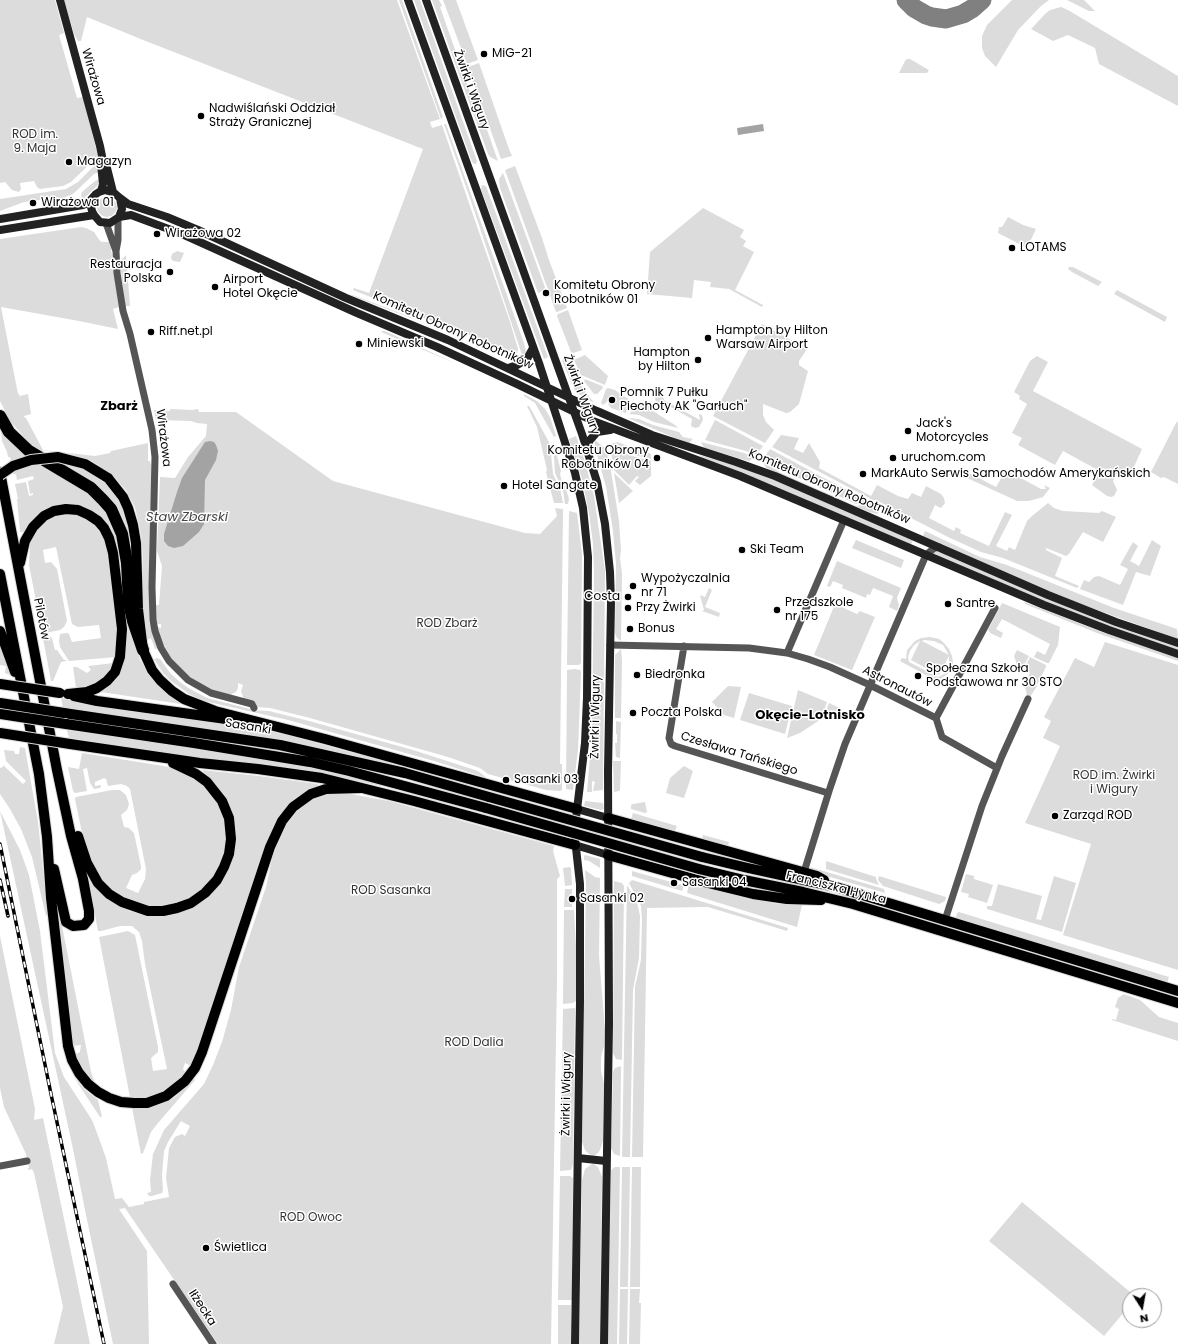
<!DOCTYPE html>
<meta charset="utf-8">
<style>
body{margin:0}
#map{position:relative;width:1178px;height:1344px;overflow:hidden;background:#fff;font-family:Poppins,sans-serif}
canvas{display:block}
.north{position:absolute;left:1122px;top:1288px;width:40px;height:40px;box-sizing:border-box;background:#fff;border:1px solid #999;border-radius:50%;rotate:169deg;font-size:11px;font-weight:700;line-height:16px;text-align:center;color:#000}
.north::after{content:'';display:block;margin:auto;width:14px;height:18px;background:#000;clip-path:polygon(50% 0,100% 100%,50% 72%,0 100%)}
</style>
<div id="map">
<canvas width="1178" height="1344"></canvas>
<div class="north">N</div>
</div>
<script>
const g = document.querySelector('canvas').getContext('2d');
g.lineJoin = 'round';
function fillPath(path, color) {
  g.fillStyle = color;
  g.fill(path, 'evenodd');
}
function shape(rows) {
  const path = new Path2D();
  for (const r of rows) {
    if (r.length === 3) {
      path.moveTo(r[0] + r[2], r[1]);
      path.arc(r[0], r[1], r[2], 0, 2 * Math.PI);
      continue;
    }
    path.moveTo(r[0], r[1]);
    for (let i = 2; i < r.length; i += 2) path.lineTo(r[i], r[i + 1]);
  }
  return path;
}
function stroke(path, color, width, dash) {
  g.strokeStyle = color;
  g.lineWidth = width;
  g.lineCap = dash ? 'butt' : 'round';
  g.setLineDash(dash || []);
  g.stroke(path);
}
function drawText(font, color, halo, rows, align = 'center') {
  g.font = font + ' Poppins,sans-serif';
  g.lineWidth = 3;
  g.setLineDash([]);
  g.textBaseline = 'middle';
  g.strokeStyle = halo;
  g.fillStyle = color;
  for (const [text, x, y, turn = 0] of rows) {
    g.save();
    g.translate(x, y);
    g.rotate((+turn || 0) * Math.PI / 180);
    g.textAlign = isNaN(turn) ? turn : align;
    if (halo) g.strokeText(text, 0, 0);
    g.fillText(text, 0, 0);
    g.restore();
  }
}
fillPath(shape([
 [0,0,55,0,64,33,59,35,77,98,83,97,98,156,71,182,63,186,40,189,37,187,34,181,20,183,21,189,19,192,12,190,5,182,0,183],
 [64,0,397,0,440,119,430,122,432,128,442,125,510,322,518,349,517,354,514,356,447,325,423,318,353,290,354,288,369,293,423,149,143,40,87,17,81,41,78,41,74,34],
 [399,0,402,0,443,117,441,119],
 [414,0,420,0,477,161,476,164,474,164,472,162],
 [432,0,439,0,442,6,440,7,470,92,474,93,498,161,490,157,488,154],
 [443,0,456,0,478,60,467,64],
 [1012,0,1049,0,1041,6,1018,30,996,67,985,56,982,48,982,36,987,25],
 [1067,0,1084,0,1095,11,1089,11],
 [1061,7,1068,10,1178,76,1178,106,1099,64,1095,48,1068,35,1053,41,1031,29,1045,14,1050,10],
 [907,59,910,59,927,69,929,70,927,73,899,73,905,61],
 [479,63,509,149,512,156,501,159,468,67],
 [444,124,446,124,524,343,526,352,523,358,473,207],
 [95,165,99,167,99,172,94,174,73,194,63,198,55,198,24,202,0,211,0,199,66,189,78,182],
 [515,166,542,238,549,260,567,308,557,312,556,312,505,170],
 [503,173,546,290,538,293,500,188,499,179],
 [100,179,98,185,82,200,81,195,82,192,95,181],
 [482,185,486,186,548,357,544,359,481,189],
 [107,207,10],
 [703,208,744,230,740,237,746,241,743,246,754,252,735,290,763,305,762,307,729,289,710,287,711,282,694,280,692,298,647,294,650,252],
 [1008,217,1023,225,1036,229,1027,248,998,233,999,227,1002,227],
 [81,227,86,228,94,232,100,241,103,242,110,242,119,307,113,309,118,329,79,321,1,307,18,394,19,394,21,401,20,396,28,394,31,414,24,416,24,417,26,418,43,450,95,456,110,453,111,451,148,443,148,461,150,461,151,465,149,621,158,648,155,649,151,638,147,640,146,635,143,603,143,558,141,534,135,507,126,490,111,474,92,461,68,453,38,450,26,439,10,421,0,401,0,239],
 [177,251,184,253,180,262,173,261,171,258,172,254],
 [126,255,130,306,125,306,120,263,121,260],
 [1069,267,1073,267,1102,282,1098,286,1072,272,1068,269],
 [1117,290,1167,317,1165,322,1114,294],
 [350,294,382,306,430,325,371,303,351,295],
 [568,310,582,350,573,353,571,352,557,316,558,314],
 [762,324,807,349,799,361,799,365,808,371,799,404,790,412,786,413,763,404,763,415,766,422,774,430,765,443,713,416],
 [384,331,387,332,457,364,381,332],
 [585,355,608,376,605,385,581,375,574,360,576,359],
 [1037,356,1048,362,1033,391,1142,449,1133,469,1123,476,1118,472,1113,481,1117,490,1114,496,1111,497,1107,496,1092,485,1100,471,1085,463,1063,451,1055,465,1018,445,1022,438,1012,433,1027,404,1019,399,1020,396,1014,392,1030,361],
 [567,358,576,379,594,403,581,396,574,389,562,360],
 [585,379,602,386,603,388,597,394,594,394,584,381],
 [608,388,615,390,628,399,626,413,611,408,608,404,614,400,612,398,603,405,601,403,606,389],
 [661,393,663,394,664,400,700,420,699,414,702,415,703,420,699,427,695,428,691,426,692,419,660,401,659,407,655,399,656,396],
 [524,394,537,401,545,409,550,417,556,436,554,437,535,403,524,396],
 [641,402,649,406,653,411,675,425,678,428,654,422,639,415,629,414],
 [527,406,529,406,532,411,550,444,553,474,560,489,563,503,554,503,546,472,547,470,537,427],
 [170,409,192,410,198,409,199,412,236,412,333,481,525,533,540,534,557,516,555,508,563,509,560,764,562,764,562,790,560,791,546,790,488,774,480,768,448,757,310,718,270,708,256,707,256,703,246,701,243,697,241,691,243,685,238,683,238,688,236,692,230,695,210,689,187,676,174,663,161,641,157,627,161,628,161,624,156,624,155,605,159,605,162,566,157,551,160,477,175,478,188,457,206,436,207,424,197,423,191,421,156,420,154,410,170,411],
 [628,418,639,419,653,425,679,432,683,437,693,439,689,443,675,438],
 [715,420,763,446,756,455,746,451,705,440],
 [1178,421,1178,484,1164,477,1161,478,1151,472,1176,423],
 [0,424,91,495,104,508,117,533,123,572,119,571,100,517,92,511,83,507,65,504,48,508,34,518,24,532,20,532,17,499,18,499,15,484,26,482,29,496,33,495,33,493,30,494,28,481,34,479,33,476,17,480,16,474,13,474,10,457,8,457,7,452,2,441],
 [781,435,799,438,794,449,803,453,809,443,820,462,819,468,871,496,877,485,898,496,908,499,912,493,921,497,926,486,941,494,944,498,945,503,941,508,935,505,929,518,954,531,956,527,961,530,960,533,989,546,1005,512,1012,515,996,546,1007,551,1009,547,1015,550,1027,521,1032,516,1048,503,1054,508,1063,511,1099,513,1102,511,1116,517,1103,542,1083,532,1069,554,1066,556,1046,548,1046,550,1062,558,1055,576,1079,586,1077,588,1003,558,981,552,948,537,876,500,873,500,772,447],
 [576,436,585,462,594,496,605,571,603,790,593,791,595,782,592,781,592,792,587,792,592,733,594,571,593,544,589,513,582,479,569,439],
 [595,440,606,449,611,471,619,521,621,550,620,558,622,574,621,641,617,638,615,633,616,564,613,531,606,487,595,447],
 [553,441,561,471,560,474,562,482,565,486,569,499,568,504,565,504,563,490,555,473],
 [617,442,651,454,651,459,610,449,611,444],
 [701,442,744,453,755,457,749,461,745,460,705,448,703,446],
 [770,449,822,477,869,501,856,504,779,469,763,459],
 [614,451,651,461,651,476,640,485,635,481,639,477,637,476,629,485,614,470,611,452],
 [699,455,740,467,776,480,913,540,911,545,703,458],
 [56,462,73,463,94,473,110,488,117,497,125,514,132,545,131,558,128,534,124,521,116,506,107,495,94,483],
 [763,462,781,473,856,506,871,503,878,506,879,511,878,514,869,512,766,468],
 [1006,470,1041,489,1046,489,1044,485,1050,488,1043,497,1029,501,1017,501,967,478,969,473,996,487],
 [614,473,633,491,619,503],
 [569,511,577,513,582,554,581,663,579,665,567,665],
 [67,513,80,515,91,522,101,533,105,541,109,560,117,627,116,657,69,661,60,647,59,641,60,634,67,633,69,634,72,642,101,638,99,625,78,627,72,624,56,547,43,550,45,563,51,562,57,569,67,621,64,627,60,630,45,633,42,632,29,565,30,543,33,535,43,522,55,515],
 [925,531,980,557,1007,565,1114,608,1177,629,1178,639,1061,597,923,536],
 [856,540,904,560,901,568,852,548],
 [1152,540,1161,546,1150,576,1136,572,1123,605,1080,589,1084,580,1089,582,1094,577,1099,576,1120,585,1128,569,1120,565,1133,542,1138,546,1130,561,1139,566],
 [934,552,940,552,1077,611,1178,647,1178,650,1077,615,932,554],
 [837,561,901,588,897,598,899,605,897,611,889,607,893,596,873,588,870,595,867,594,866,598,842,588,843,585,833,581,830,587,827,586],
 [709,588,712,590,705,607,720,613,719,617,702,611,704,610,700,595,705,597],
 [1024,602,1102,632,1178,657,1178,661,1097,633,1025,604],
 [1002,603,1060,627,1058,645,1049,663,1047,663,1034,657,1037,651,1045,655,1050,644,1002,619,996,629,1003,633,1001,638,990,633,990,632,988,630],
 [835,604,857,614,860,611,875,617,852,670,814,655],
 [129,624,140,660,152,678,167,694,181,704,101,692,102,690,119,673,122,667,126,648,125,625],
 [48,636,52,638,55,650,57,650,64,660,66,660,66,661,61,662,53,681,51,681,43,638],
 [930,637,939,639,943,642,949,649,952,656,953,663,951,670,946,675,937,681,900,661,902,658,906,659,907,650,915,641,921,638],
 [924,640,934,641,943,645,949,655,922,641],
 [920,641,911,660,939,675,949,656,949,666,944,674,938,677,909,662,908,657,910,651,914,645],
 [1105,642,1178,665,1178,970,1063,935,1091,844,1025,823,1060,746,1043,738,1051,721,1044,717,1075,658,1094,667],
 [0,643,4,654,10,675,5,673,6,666,0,665],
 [621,649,622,660,621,718,615,718,615,655],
 [1017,650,1029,656,1020,673,1014,656],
 [1030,657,1046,665,1046,667,1037,685,1027,679,1030,673,1024,669],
 [157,658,160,659,171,674,180,682,190,689,207,698,254,710,269,711,309,721,413,750,478,771,487,778,434,761,288,720,204,701,189,694,171,681,163,673,154,659],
 [114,663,110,670,101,680,90,685,76,688,73,667,77,667,87,673,91,670,88,666],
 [575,669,580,670,581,672,578,750,573,790,566,789,567,670],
 [1026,680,1037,686,1030,697,1027,695,1024,683],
 [728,686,741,687,734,718,724,715,712,702],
 [798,690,827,702,821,719,800,733,787,738],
 [749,693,792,706,785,734,740,720],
 [61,698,205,719,250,727,287,735,394,764,393,766,341,753,299,744,63,708],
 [829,703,842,709,823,718],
 [616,721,621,722,620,758,616,757,615,743,617,743,617,734,616,734],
 [67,730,262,758,334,772,381,785,381,786,316,772,278,766,190,757,69,738],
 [20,747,25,748,38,822,48,915,46,916,32,857,21,829,10,809,0,794,0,768,3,767,3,765,23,784,26,781,6,761,4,750,14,751,15,754,19,754],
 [82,753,170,767,192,777,203,785,212,794,223,815,226,841,220,866,214,876,205,887,196,894,185,900,173,904,151,906,139,904,123,898,106,885,98,875,92,863,83,838,75,799,76,797,112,790,120,790,126,795,129,804,127,810,121,815,124,827,129,828,134,833,141,866,141,869,137,873,132,875,126,888,138,893,145,879,146,869,130,789,127,786,121,784,108,786,106,779,104,778,95,782,95,786,101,785,101,786,100,788,94,789,90,783,87,768,83,769,87,791,75,793,73,791,68,767,79,769],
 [613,761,621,761,620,790,619,791,614,792],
 [684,766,693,771,684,798,666,793,670,778],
 [202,770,259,776,318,784,318,786,303,793,293,800,284,809,277,821,196,1056,191,1066,185,1063,183,1069,186,1073,182,1079,167,1090,150,1097,150,1107,162,1104,175,1097,194,1079,195,1080,158,1123,151,1132,143,1153,141,1154,99,937,128,931,135,935,158,1047,158,1052,151,1058,153,1071,167,1069,145,964,142,941,139,932,132,926,120,926,101,931,98,931,88,878,89,878,118,905,129,911,143,915,159,916,173,915,196,906,219,884,227,872,235,849,236,834,234,821,231,809,226,799,219,789],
 [338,793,350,794,389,801,554,846,553,851,560,876,557,879,557,978,551,1344,218,1344,125,1208,119,1209,147,1251,149,1344,113,1344,86,1215,73,1149,0,811,20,850,29,875,40,931,55,1053,64,1077,92,1120,97,1133,106,1158,115,1199,122,1198,129,1207,144,1204,144,1202,169,1197,166,1178,169,1148,175,1137,182,1134,185,1136,190,1126,181,1121,168,1142,164,1151,162,1175,163,1190,162,1193,152,1196,149,1196,147,1193,151,1192,150,1180,153,1154,164,1130,204,1084,213,1065,222,1042,231,1010,239,967,266,887,272,859,280,836,288,819,298,809,310,800,320,796],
 [585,801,603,803,604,809,601,810,584,806],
 [645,802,647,812,645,813,631,809,631,805,633,804],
 [633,813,677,826,675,831,631,819],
 [703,835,729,842,728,846,702,839],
 [585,855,600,859,600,868,589,861,584,860,584,856],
 [826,861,876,877,876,879,879,885,826,869],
 [569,867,571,868,572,885,565,886,563,868],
 [810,867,884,889,885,893,813,872],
 [585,870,595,877,600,878,599,956,605,1029,604,1046,601,1057,601,1071,604,1083,603,1141,600,1150,597,1154,593,1156,589,1154,585,1150,582,1142,586,884],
 [632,871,671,882,671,883,684,885,682,891,632,876],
 [966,874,974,876,974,879,993,885,987,903,968,897,969,894,961,892],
 [879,876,946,897,945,901,939,904,883,886,878,880],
 [1054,876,1076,883,1062,932,987,909,987,906,992,906,998,884,1042,896,1036,919,1041,920],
 [632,880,788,928,787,931,708,907,647,908,643,1157,632,1157,635,987,641,960,642,920,641,906,629,883],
 [614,881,622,883,624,886,622,1060,616,1059,613,1053],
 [689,884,778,904,801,903,802,905,797,927,687,893],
 [627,885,637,902,640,916,639,958,633,990,630,1157,622,1157],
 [565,889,572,889,572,894,570,895,570,904,572,904,572,907,564,907],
 [851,897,1178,996,1178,999,851,898],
 [564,910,574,910,576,947,576,1001,573,1003,563,1004],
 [959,912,1169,977,1167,983,957,919,956,918,957,913],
 [60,916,91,1072,96,1086,89,1081,74,1055,80,1052,81,1045,72,1046,57,917],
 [0,936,35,1109,34,1120,43,1118,90,1344,54,1344,63,1307,34,1173,32,1169,28,1170,28,1168,29,1168,26,1154,4,1107,0,1088],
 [1124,994,1140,1000,1159,1017,1178,1023,1178,1041,1112,1020,1112,1019,1116,1020,1119,1009,1115,1007,1118,998],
 [575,1008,573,1165,571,1170,560,1171,563,1009],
 [621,1066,620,1156,614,1154,611,1148,613,1072,615,1068],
 [73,1076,85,1090,98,1100,102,1117,100,1117],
 [592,1164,594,1164,598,1167,602,1177,600,1344,579,1344,582,1180,585,1169],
 [615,1167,620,1167,617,1344,608,1344,611,1170],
 [622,1167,630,1167,628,1287,620,1287],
 [632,1167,641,1167,640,1287,630,1287],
 [560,1176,570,1176,573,1178,572,1300,558,1300],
 [1022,1202,1135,1296,1130,1296,1130,1305,1104,1336,989,1241],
 [620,1289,628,1289,627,1344,619,1344],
 [630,1289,640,1289,639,1303,641,1303,640,1344,629,1344],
 [558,1305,571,1305,571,1344,558,1344]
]), '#dcdcdc');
fillPath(shape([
 [763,124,764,131,738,135,737,128],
 [210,441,214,442,216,445,218,451,216,460,205,480,204,524,199,532,183,546,174,548,168,546,164,541,164,534,177,492,182,478,205,442]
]), '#a3a3a3');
stroke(shape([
 [906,0,914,8,926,15,932,17,946,19,963,14,973,8,982,0]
]), '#808080', 19);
const primary = shape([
 [0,472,57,770,71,836,83,879,89,911,89,919,84,925,73,926,66,922,54,869],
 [108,478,123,497,128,508,133,525,136,543,138,609,143,650,152,670,160,680,172,691,184,699,215,711,325,739,577,809],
 [20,563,25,541,33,527,44,516,54,511,66,509,78,510,89,515,98,521,104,528,109,538,113,553,122,629,120,657,115,672,107,681,97,688,87,692,68,694],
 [0,574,39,774,47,837,51,898,68,1046,72,1060,79,1073,88,1084,98,1092,109,1098,121,1102,134,1103,147,1103,166,1096,185,1081,195,1068,202,1052,270,847,282,821,293,807,311,794,326,789,361,788],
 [0,631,15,672],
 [74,696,97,701,226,719],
 [64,713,280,745,405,773,489,797],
 [66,724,194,743,310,762,349,771,486,808],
 [70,744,200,763,258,769,322,778,414,801,575,845],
 [608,818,817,876,824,880],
 [78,836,87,863,98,883,109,894,122,902,148,911,163,911,177,908,191,903,205,893,217,880,224,867,229,854,231,839,229,818,222,801,207,782,196,774,173,763],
 [608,855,708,883,753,894,787,899,821,900],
 [702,857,748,868,836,887,1178,991],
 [699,869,744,880,803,892,853,904,1178,1003]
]);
const highway = shape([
 [0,416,9,432,29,451,91,488,103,500,111,509,122,534,127,563,129,603,133,621,143,650]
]);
stroke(primary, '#dbdbdb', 12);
stroke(highway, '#dbdbdb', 14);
stroke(shape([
 [118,218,118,240,116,251,117,273,123,311,130,334,152,430,155,457,152,587,153,620,155,631,161,648,169,661,188,680,211,693,252,704,254,708],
 [106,223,116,251],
 [610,645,749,648,787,653,808,659,830,667,870,685,936,718,942,737,997,768],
 [684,646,669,738,671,744,675,746,828,793],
 [787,653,844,520],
 [936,718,995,608],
 [804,872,830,788,845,744,926,555,933,549,939,547],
 [945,920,982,806,1002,756,1028,699],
 [0,1166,27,1161],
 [173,1284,213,1344]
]), '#555', 7);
stroke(shape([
 [60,0,100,146,103,161,107,168,113,192],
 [408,0,539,363,575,473,583,508,588,557,587,698,585,743,575,826],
 [426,0,582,434,597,482,605,524,610,572,611,602,608,771,609,1024,604,1344],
 [101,191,103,184,101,164,103,161],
 [120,198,128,204,167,217,198,230,346,298,448,340,597,411,652,435,736,462,775,476,1048,595,1116,622,1178,643],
 [119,217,131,215,182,234,357,313,437,347,517,384,593,421,740,476,1044,605,1109,630,1178,654],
 [0,219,83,205,88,203,96,194,99,192,105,190,113,192,120,198,122,209,119,217,110,223,100,222,94,215,92,211,91,207,93,198],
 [0,230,94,215],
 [508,368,517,365,527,359,533,348],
 [587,446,590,440,597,432,610,430],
 [577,809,608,818],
 [575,839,580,884,580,1001,575,1344],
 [575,845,608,855],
 [578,1158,606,1161]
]), '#222', 8);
stroke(primary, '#000', 10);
stroke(highway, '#000', 12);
const rail = shape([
 [0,844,51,1094,104,1344],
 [0,880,8,916]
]);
stroke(rail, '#000', 3.5);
stroke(rail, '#fff', 2, [6]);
const primaryBridge = shape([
 [0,475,13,466,31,460,58,457,85,464,108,478],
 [0,684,60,693],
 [0,703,64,713],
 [0,714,66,724],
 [0,733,70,744],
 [489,797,702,857],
 [486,808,699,869]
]);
stroke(primaryBridge, '#dbdbdb', 12, []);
stroke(primaryBridge, '#000', 10);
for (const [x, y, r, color] of [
 [484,54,4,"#000"],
 [201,116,4,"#000"],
 [69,162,4,"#000"],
 [33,203,4,"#000"],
 [157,234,4,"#000"],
 [1012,248,4,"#000"],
 [170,272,4,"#000"],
 [215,287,4,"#000"],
 [546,293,4,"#000"],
 [151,332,4,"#000"],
 [708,338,4,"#000"],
 [359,344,4,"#000"],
 [698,360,4,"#000"],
 [612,400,4,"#000"],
 [908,431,4,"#000"],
 [657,458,4,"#000"],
 [893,458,4,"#000"],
 [863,474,4,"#000"],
 [504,486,4,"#000"],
 [742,550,4,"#000"],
 [633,586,4,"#000"],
 [628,597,4,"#000"],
 [948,604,4,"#000"],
 [628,608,4,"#000"],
 [777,610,4,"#000"],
 [630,629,4,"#000"],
 [637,675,4,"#000"],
 [918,676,4,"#000"],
 [633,713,4,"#000"],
 [506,780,4,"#000"],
 [1055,816,4,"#000"],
 [674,883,4,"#000"],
 [572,899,4,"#000"],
 [206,1248,4,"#000"]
]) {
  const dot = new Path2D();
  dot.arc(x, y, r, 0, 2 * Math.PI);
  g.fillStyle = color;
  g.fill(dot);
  stroke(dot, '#fff', 1.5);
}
drawText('12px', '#000', '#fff', [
 ["MiG-21",492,54],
 ["Nadwiślański Oddział",209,109],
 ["Straży Granicznej",209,123],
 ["Magazyn",77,162],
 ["Wirażowa 01",41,203],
 ["Wirażowa 02",165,234],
 ["LOTAMS",1020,248],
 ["Restauracja",162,265,"right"],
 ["Polska",162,279,"right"],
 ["Airport",223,280],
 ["Hotel Okęcie",223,294],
 ["Komitetu Obrony",554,286],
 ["Robotników 01",554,300],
 ["Hampton by Hilton",716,331],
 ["Warsaw Airport",716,345],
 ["Riff.net.pl",159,332],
 ["Miniewski",367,344],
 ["Hampton",690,353,"right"],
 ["by Hilton",690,367,"right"],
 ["Pomnik 7 Pułku",620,393],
 ["Piechoty AK \"Garłuch\"",620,407],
 ["Jack's",916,424],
 ["Motorcycles",916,438],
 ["Komitetu Obrony",649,451,"right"],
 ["Robotników 04",649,465,"right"],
 ["uruchom.com",901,458],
 ["MarkAuto Serwis Samochodów Amerykańskich",871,474],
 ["Hotel Sangate",512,486],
 ["Ski Team",750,550],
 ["Wypożyczalnia",641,579],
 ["nr 71",641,593],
 ["Costa",620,597,"right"],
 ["Przedszkole",785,603],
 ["nr 175",785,617],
 ["Santre",956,604],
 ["Przy Żwirki",636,608],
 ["Bonus",638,629],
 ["Społeczna Szkoła",926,669],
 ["Podstawowa nr 30 STO",926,683],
 ["Biedronka",645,675],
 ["Poczta Polska",641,713],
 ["Sasanki 03",514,780],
 ["Zarząd ROD",1063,816],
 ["Sasanki 04",682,883],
 ["Sasanki 02",580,899],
 ["Świetlica",214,1248]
], 'left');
drawText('12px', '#000', '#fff', [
 ["Wirażowa",93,77,74],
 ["Żwirki i Wigury",471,90,70],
 ["Komitetu Obrony Robotników",453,331,24],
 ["Żwirki i Wigury",581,395,70],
 ["Wirażowa",163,438,83],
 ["Komitetu Obrony Robotników",829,487,23],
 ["Pilotów",41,619,79],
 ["Astronautów",897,687,27],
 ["Żwirki i Wigury",596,717,-89],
 ["Sasanki",248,727,9],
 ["Czesława Tańskiego",739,754,17],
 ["Franciszka Hynka",836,888,14],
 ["Żwirki i Wigury",567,1094,-89],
 ["Iłżecka",202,1308,57]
]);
drawText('12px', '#333', '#fff', [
 ["ROD im.",35,135],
 ["9. Maja",35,149],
 ["ROD Zbarż",447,624],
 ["ROD im. Żwirki",1114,776],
 ["i Wigury",1114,790],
 ["ROD Sasanka",391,891],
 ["ROD Dalia",474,1043],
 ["ROD Owoc",311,1218]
]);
drawText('bold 13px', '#000', '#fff', [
 ["Zbarż",119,407],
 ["Okęcie-Lotnisko",810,716]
]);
drawText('italic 13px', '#444', '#fff', [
 ["Staw Zbarski",187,518]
]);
</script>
